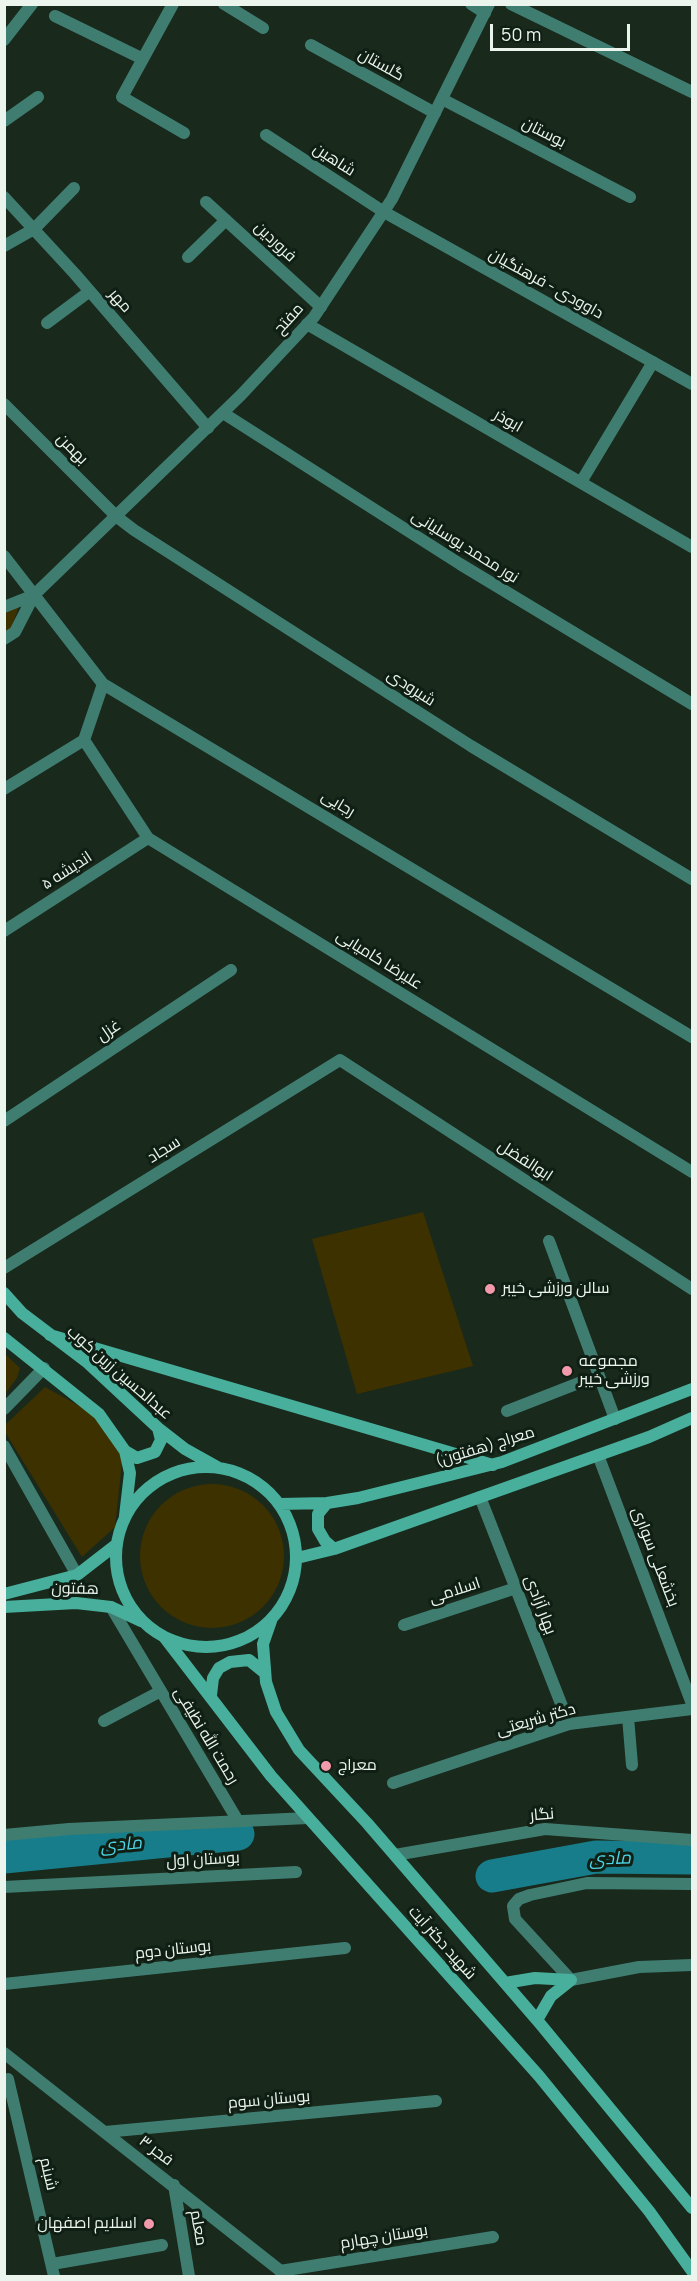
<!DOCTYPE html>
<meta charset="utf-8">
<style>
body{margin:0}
#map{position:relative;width:697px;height:2281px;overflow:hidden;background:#19291c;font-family:Manrope,sans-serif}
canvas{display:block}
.frame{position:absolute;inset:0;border:6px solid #ebf5ed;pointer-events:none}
.scale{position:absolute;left:490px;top:24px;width:140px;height:27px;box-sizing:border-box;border:3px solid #ebf5ed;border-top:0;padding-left:8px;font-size:18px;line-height:21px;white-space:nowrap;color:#ebf5ed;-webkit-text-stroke:4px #0f1f13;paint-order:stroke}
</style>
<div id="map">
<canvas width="697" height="2281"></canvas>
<div class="frame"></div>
<div class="scale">50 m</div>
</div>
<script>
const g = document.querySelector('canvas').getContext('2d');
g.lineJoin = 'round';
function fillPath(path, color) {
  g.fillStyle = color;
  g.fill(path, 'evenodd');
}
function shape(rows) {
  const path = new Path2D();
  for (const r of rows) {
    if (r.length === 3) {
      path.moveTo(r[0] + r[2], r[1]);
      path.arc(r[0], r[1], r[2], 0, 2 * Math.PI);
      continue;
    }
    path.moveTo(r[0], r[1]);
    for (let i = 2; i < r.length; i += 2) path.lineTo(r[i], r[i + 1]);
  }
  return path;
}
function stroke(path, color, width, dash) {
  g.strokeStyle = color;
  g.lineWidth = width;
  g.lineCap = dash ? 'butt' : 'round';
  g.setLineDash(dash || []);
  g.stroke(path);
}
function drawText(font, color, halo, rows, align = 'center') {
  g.font = font + ' Manrope,Cairo,sans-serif';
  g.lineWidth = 6;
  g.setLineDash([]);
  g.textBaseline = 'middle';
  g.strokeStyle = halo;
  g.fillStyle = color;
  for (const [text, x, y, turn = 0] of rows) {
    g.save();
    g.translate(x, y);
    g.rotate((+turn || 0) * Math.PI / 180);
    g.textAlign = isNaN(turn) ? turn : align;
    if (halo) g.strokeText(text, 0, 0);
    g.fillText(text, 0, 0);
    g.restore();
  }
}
fillPath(shape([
 [19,606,11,628,5,632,4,613],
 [423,1212,473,1366,357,1394,312,1239],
 [4,1353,20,1368,17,1378,5,1394],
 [45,1387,96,1415,123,1454,115,1527,82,1557,5,1432,5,1425],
 [212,1556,72]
]), '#3e3100');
stroke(shape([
 [4,1857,238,1834],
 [492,1876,596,1857,692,1858]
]), '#187d8a', 33);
stroke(shape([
 [507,1411,589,1379]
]), '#407d71', 12);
stroke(shape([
 [173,4,122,97,184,133],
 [224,4,263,28],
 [471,4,485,13],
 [511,4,692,92],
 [55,16,143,59],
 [4,40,32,4],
 [311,45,435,113],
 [442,99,630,197],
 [4,121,38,97],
 [266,135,384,212,692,384],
 [4,197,75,274,208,428],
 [206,202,321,307],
 [4,246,34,229,74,188],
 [188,257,226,220],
 [47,323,90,291],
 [307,324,692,547],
 [4,404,117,517,134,530,471,746,692,879],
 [223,413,460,564,692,704],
 [581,482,653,362],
 [4,556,103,684,692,1037],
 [84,740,148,838,692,1172],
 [4,789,84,740,103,684],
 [4,931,148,838],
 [4,1121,231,970],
 [549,1241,615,1419],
 [4,1268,340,1060,692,1289],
 [4,1409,44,1368],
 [4,1446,77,1575],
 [598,1455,692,1704],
 [480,1497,569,1724],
 [111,1607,238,1821],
 [404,1625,516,1588],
 [628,1717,632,1765],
 [104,1721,161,1691],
 [4,1835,69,1829,308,1818],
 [395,1855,545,1829,692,1840],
 [692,1884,587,1883,530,1895,519,1899,513,1906,515,1919,571,1980,639,1967,692,1965],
 [4,1887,296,1872],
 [4,1984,345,1948],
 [8,2079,54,2276],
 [105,2132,436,2101],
 [52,2264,162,2245],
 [280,2271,493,2237]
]), '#407d71', 12);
stroke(shape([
 [34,595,241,395,314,317,392,199,489,4],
 [4,607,34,595,15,632,4,639],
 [393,1783,569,1724,692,1709],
 [4,2053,287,2276],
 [174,2185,189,2276]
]), '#407d71', 12);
stroke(shape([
 [4,1293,22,1313,88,1363,158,1428,185,1449,219,1468],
 [50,1335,493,1465],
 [4,1338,99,1414,125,1451,130,1473,125,1516],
 [125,1451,137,1458,155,1452,161,1440,158,1428],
 [206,1557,90],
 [327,1503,318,1514,318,1529,325,1541,334,1549],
 [280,1504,327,1503,358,1498,502,1462,692,1389],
 [297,1558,334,1549,649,1437,692,1418],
 [4,1594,77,1575,117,1544],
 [4,1607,76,1603,111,1607,141,1621],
 [271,1621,263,1644,266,1682,276,1712,299,1750,367,1823,537,2020,692,2208],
 [165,1638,271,1776,539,2076,649,2211,692,2271],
 [211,1695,213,1678,219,1668,230,1662,249,1660,265,1673],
 [505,1983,535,1978,571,1980],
 [537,2020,551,1996,571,1980]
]), '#47af9c', 12);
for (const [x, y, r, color] of [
 [490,1289,6,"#f29aac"],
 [567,1371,6,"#f29aac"],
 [326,1766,6,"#f29aac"],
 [149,2224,6,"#f29aac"]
]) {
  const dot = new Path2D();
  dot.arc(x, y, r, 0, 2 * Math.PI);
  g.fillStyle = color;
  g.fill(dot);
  stroke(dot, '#0f1f13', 2);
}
drawText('16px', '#ebf5ed', '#0f1f13', [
 ["گلستان",381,65,29],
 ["بوستان",544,133,27],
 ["شاهین",334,160,33],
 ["فروردین",275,242,43],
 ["داوودی - فرهنگیان",546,284,29],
 ["مهر",120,301,49],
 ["مفتح",289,319,-48],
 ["ابوذر",508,421,30],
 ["بهمن",72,449,45],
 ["نور محمد یوسلیانی",465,547,32],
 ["شیرودی",411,688,33],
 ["رجایی",338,804,31],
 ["اندیشه ۵",67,871,-33],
 ["علیرضا کامیابی",379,960,32],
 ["غزل",109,1031,-34],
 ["سجاد",164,1150,-32],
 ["ابوالفضل",525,1161,33],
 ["عبدالحسین زرین کوب",119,1373,41],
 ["معراج (هفتون)",485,1447,-17],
 ["بخشعلی سواری",655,1557,69],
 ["هفتون",75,1589,1],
 ["اسلامی",455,1591,-18],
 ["بهار آزادی",540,1605,69],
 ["دکتر شریعتی",536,1720,-16],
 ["رحمت الله نظیفی",206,1736,59],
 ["نگار",542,1815,-5],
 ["بوستان اول",203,1860,-3],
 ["شهید دکتر آیت",442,1943,48],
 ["بوستان دوم",173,1950,-6],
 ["بوستان سوم",269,2100,-5],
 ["فجر ۳",156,2151,37],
 ["شبنم",48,2174,77],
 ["معلم",198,2228,80],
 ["بوستان چهارم",384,2237,-9]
]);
drawText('16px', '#ebf5ed', '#0f1f13', [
 ["سالن ورزشی خیبر",502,1289],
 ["مجموعه",579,1362],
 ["ورزشی خیبر",579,1380],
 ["معراج",338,1766],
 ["اسلایم اصفهان",137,2224,"right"]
], 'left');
drawText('italic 18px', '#4dd5e7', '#0f1f13', [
 ["مادی",121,1845,-5],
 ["مادی",610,1859,-2]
]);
</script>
